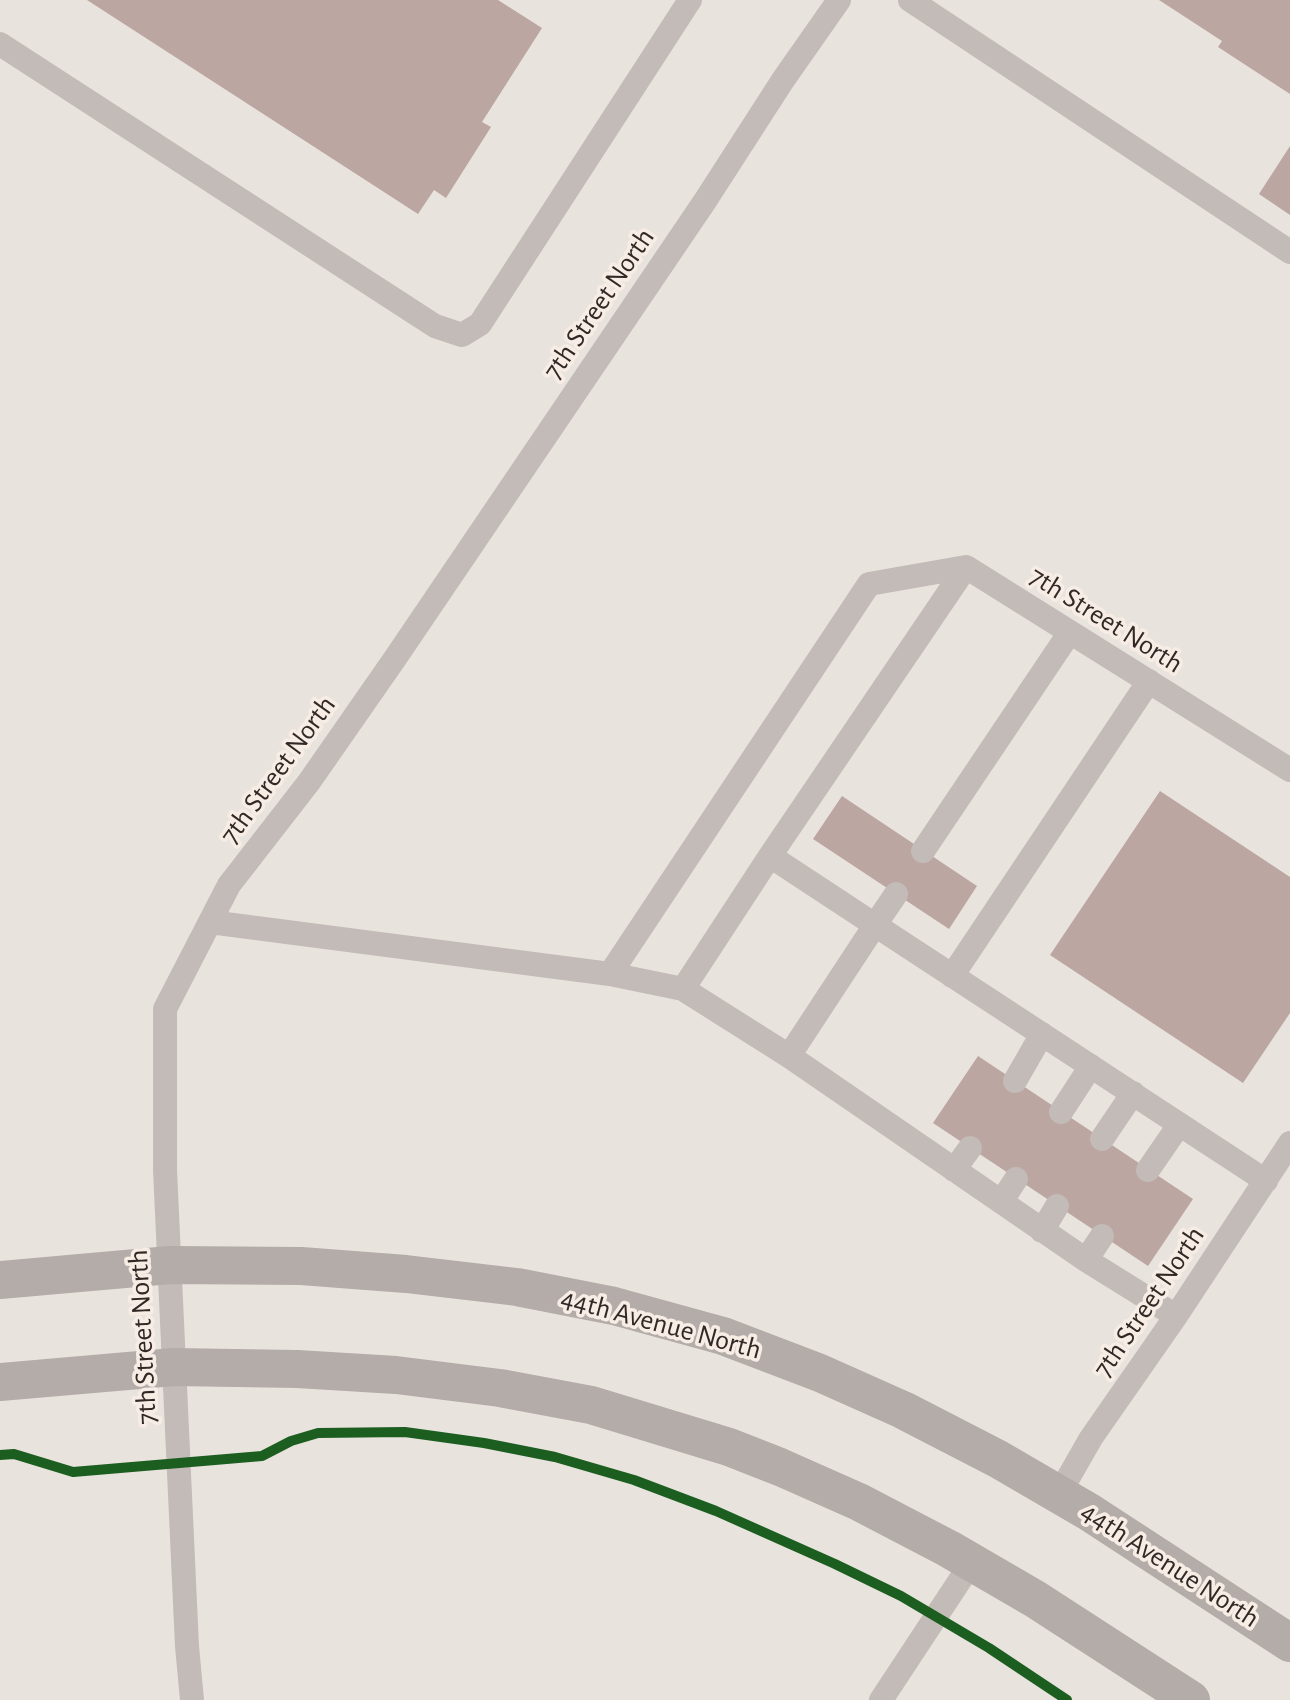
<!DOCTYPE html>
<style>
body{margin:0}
canvas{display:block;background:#e9e3de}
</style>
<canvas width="1290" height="1700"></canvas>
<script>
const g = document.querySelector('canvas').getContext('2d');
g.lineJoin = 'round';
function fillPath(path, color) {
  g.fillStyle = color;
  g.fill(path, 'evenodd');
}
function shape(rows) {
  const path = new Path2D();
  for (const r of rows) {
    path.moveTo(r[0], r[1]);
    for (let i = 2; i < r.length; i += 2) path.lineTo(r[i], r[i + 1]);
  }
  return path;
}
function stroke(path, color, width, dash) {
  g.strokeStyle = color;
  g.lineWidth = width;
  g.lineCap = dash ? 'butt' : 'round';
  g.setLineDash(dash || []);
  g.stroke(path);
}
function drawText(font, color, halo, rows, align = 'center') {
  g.font = font + ' "Alegreya Sans",sans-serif';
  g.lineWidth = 7;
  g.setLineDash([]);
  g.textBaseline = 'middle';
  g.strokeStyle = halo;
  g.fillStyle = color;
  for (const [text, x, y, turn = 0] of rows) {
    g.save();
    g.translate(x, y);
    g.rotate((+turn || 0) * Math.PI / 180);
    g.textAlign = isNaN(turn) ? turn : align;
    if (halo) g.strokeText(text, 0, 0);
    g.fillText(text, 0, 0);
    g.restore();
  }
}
fillPath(shape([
 [87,0,498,0,542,28,482,122,491,127,446,198,434,190,418,214],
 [1159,0,1290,0,1290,94,1218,47,1222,41],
 [1290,146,1290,215,1259,194],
 [1160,791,1290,877,1290,1013,1243,1083,1050,955],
 [842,796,977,886,949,929,813,839],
 [978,1056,1193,1199,1148,1266,933,1123]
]), '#bba6a1');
stroke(shape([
 [910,0,1290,252],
 [0,44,435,326,462,335,480,324,690,0],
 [923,851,1070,632],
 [770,856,875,925,896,894],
 [210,922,610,974,683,989,789,1056,1086,1260,1176,1316],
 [610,974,869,584,966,567],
 [952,976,1149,681],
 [683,989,770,856,966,567,1290,770],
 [789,1056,875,925,1266,1181],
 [1015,1081,1042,1034],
 [1061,1112,1091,1066],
 [1102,1139,1133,1093],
 [954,1170,970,1148],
 [1148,1170,1179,1125],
 [1001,1202,1016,1179],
 [1042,1231,1057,1206],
 [1086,1260,1102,1236],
 [1059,1494,1091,1438,1176,1316,1290,1143],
 [192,1700,187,1646,165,1170,165,1009,229,885,309,782,396,657,705,201,783,80,839,0],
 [881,1700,972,1562]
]), '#c2bbb7', 24);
stroke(shape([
 [0,1280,170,1265,301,1266,406,1274,517,1287,614,1306,723,1336,820,1373,903,1410,998,1459,1089,1512,1290,1643],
 [0,1382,174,1367,297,1369,396,1375,500,1388,591,1405,729,1447,780,1467,859,1502,949,1549,1035,1599,1191,1700]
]), '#b3aca8', 38);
stroke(shape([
 [0,1455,14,1454,73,1472,262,1456,291,1441,318,1433,405,1432,484,1443,555,1457,634,1480,716,1511,835,1564,901,1596,989,1648,1067,1700]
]), '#1b5e20', 10);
drawText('28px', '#322926', '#f7ede5', [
 ["7th Street North",599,304,-56],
 ["7th Street North",1106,620,32],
 ["7th Street North",278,770,-54],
 ["7th Street North",1149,1302,-56],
 ["44th Avenue North",661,1324,15],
 ["7th Street North",143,1337,-93],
 ["44th Avenue North",1170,1565,33]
]);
</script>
